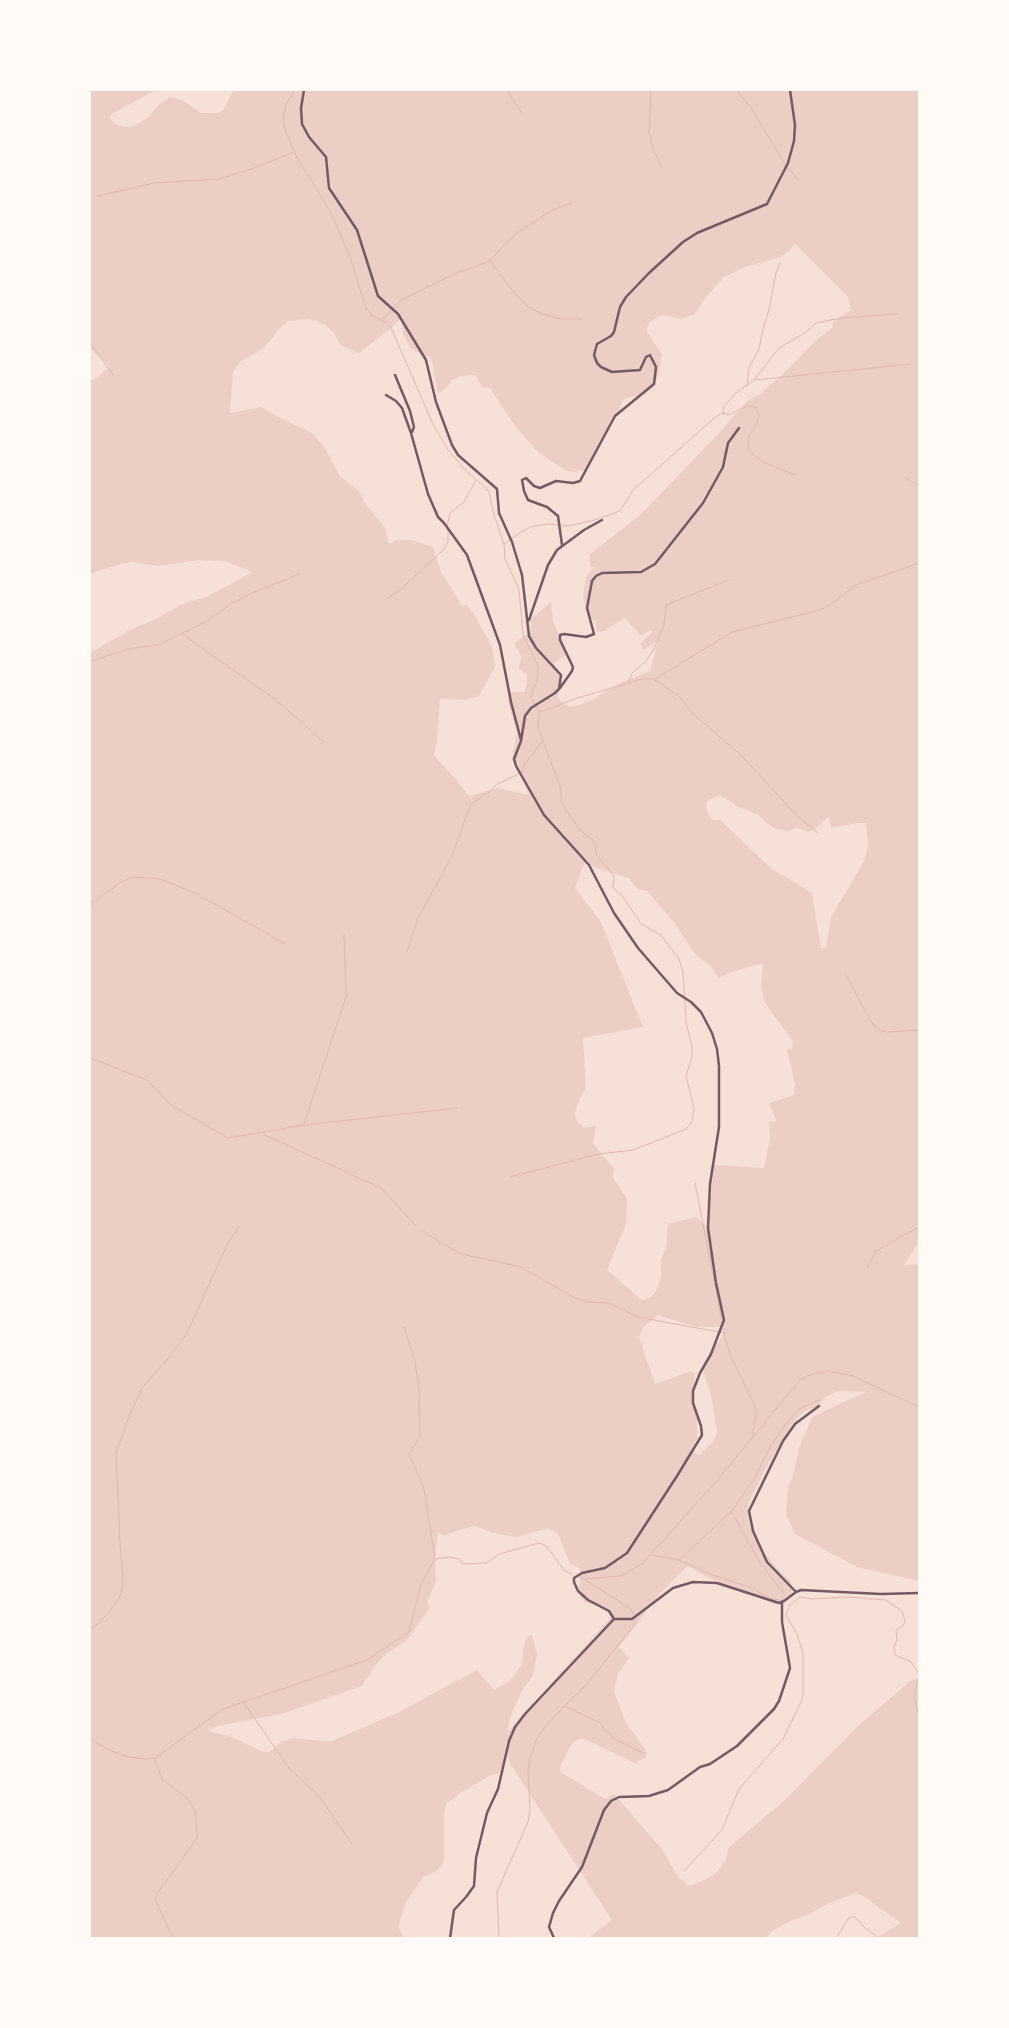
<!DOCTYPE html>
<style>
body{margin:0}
#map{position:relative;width:1009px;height:2028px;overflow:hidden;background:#f7e1d7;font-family:"Archivo Narrow",sans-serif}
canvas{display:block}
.frame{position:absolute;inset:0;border:91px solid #fffaf5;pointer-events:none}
</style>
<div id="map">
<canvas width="1009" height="2028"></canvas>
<div class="frame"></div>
</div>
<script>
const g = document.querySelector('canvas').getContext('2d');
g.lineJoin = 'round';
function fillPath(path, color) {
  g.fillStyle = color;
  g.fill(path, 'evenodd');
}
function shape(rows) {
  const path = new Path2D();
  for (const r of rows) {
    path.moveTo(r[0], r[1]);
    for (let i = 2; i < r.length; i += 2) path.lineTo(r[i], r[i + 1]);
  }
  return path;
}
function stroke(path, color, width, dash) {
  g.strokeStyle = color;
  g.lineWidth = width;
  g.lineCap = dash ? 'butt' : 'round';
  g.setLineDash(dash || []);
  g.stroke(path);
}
fillPath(shape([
 [90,90,156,90,112,114,110,118,112,121,116,125,126,127,134,126,147,118,160,104,170,97,184,101,201,113,217,113,223,110,234,90,919,90,919,1241,904,1265,919,1264,919,1581,857,1567,795,1534,786,1515,788,1486,792,1479,799,1448,812,1417,866,1392,840,1391,831,1394,824,1398,819,1405,802,1413,791,1425,763,1474,748,1504,750,1526,754,1536,772,1563,791,1582,793,1589,789,1596,781,1604,775,1604,707,1577,688,1566,659,1594,619,1647,629,1658,618,1673,614,1692,626,1723,647,1752,645,1758,635,1763,582,1738,575,1741,570,1747,561,1765,560,1772,606,1799,614,1794,662,1849,679,1878,689,1886,703,1881,716,1873,726,1860,728,1848,785,1800,858,1726,910,1681,919,1678,919,1938,876,1938,901,1923,863,1896,855,1893,827,1904,809,1914,791,1921,772,1931,766,1938,588,1938,612,1920,509,1762,508,1755,499,1773,489,1776,462,1792,446,1804,444,1815,444,1858,442,1866,433,1873,423,1877,406,1902,400,1920,399,1929,404,1938,90,1938,90,653,128,631,160,617,180,605,208,596,253,572,224,561,198,560,158,566,133,562,120,564,90,574,90,380,92,381,110,367,90,348],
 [795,244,848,297,851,310,832,323,833,327,814,342,788,369,759,395,748,400,719,433,640,515,589,555,591,567,594,567,586,576,583,597,587,613,596,623,597,632,605,631,609,627,625,618,641,636,651,630,652,632,640,644,643,650,658,641,650,671,620,683,590,701,576,706,570,707,563,704,557,696,562,675,554,664,568,653,553,622,551,602,531,619,530,632,514,643,521,656,519,668,527,675,527,684,524,692,510,692,508,702,517,733,512,758,525,783,528,795,497,788,470,796,467,794,459,783,434,755,437,742,440,699,466,700,479,696,495,667,492,647,474,614,466,604,463,607,441,572,433,547,411,540,396,540,389,544,385,528,364,502,360,492,340,476,323,445,312,433,277,416,261,407,230,413,233,372,240,362,263,349,280,328,289,321,308,319,318,321,325,325,334,333,340,345,359,353,389,330,402,317,403,334,410,348,421,354,431,357,438,394,446,388,452,380,461,376,475,375,482,387,490,388,515,426,538,452,566,471,575,472,582,470,585,473,624,399,646,393,652,388,658,376,662,354,647,332,647,327,650,322,662,315,681,319,695,314,706,297,724,277,745,267,780,257,788,252],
 [720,795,737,806,758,815,773,828,787,831,798,828,808,832,814,830,829,816,831,828,857,823,866,823,868,846,864,861,831,917,826,948,821,948,812,893,772,869,720,820,713,820,709,815,706,808,707,801],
 [586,859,591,866,630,879,637,889,647,891,673,921,691,948,698,957,711,966,718,978,729,973,763,963,761,985,765,1003,793,1041,792,1049,787,1049,795,1084,794,1095,769,1103,776,1121,769,1122,770,1139,764,1168,714,1165,707,1226,696,1217,668,1224,666,1249,661,1259,661,1278,656,1291,651,1297,642,1300,607,1270,626,1224,627,1198,613,1178,614,1168,593,1144,596,1126,584,1128,577,1121,575,1113,577,1105,586,1087,583,1038,643,1027,601,922,575,888],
 [657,1315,697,1327,724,1327,722,1337,702,1368,711,1395,717,1432,713,1442,699,1455,690,1451,697,1439,697,1418,693,1397,695,1374,691,1371,655,1384,639,1337,644,1326,655,1319],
 [474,1526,493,1533,516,1537,546,1529,551,1530,558,1534,570,1564,580,1568,579,1593,585,1602,605,1608,613,1615,508,1732,509,1722,514,1708,522,1691,533,1675,537,1654,532,1635,527,1636,523,1650,522,1664,512,1679,494,1690,477,1670,399,1712,330,1742,294,1738,281,1742,270,1752,263,1752,232,1737,209,1731,210,1729,222,1725,281,1714,362,1686,375,1666,385,1655,407,1640,430,1608,427,1603,436,1581,435,1559,438,1532,444,1536,456,1531]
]), '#ebcfc5');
stroke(shape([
 [295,90,286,104,283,120,284,127,298,160,325,202,335,222,350,257,366,308,371,315,387,323,391,328,433,424,448,450,467,472,484,486,489,492,494,515,504,544,505,559,519,589,523,635,538,666,537,682,533,688,531,697,539,711,538,728,560,786,562,804,580,830,593,840,596,846,595,853,614,876,613,888,624,898,641,924,661,935,679,959,683,971,686,1022,692,1047,692,1057,686,1076,694,1108,692,1122,686,1129,633,1150,599,1154,510,1177],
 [506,90,522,113],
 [651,90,649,133,654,151,662,168],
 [736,90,750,106,783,161,798,180],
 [98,196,154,183,219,179,251,169,294,152],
 [491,262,512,290,527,306,542,314,560,319,581,319],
 [382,320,401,300,454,274,490,261,503,246,518,232,546,214,559,207,572,203],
 [90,343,113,375],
 [755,380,910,364],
 [747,386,749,368,759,349,763,329,769,310,776,273,780,262],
 [723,413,724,406,736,393,754,380,779,348,808,331,816,323,841,318,897,314],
 [905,477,919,486],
 [447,526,450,513,464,502,476,480],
 [504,544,521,532,533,526,549,524,568,526,595,520,620,511,633,490,711,421,720,414,723,413,729,415,747,406,756,407,759,416,755,427,749,436,748,447,751,453,763,462,795,475],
 [388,598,401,589,443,550,448,543,448,530],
 [182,634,276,700,324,742],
 [90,662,127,649,158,645,205,622,233,603,250,594,300,574],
 [655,680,679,696,690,711,743,757,796,815,818,833],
 [628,683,632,673,646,661,654,649,664,625,666,605,729,580],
 [540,711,544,711,574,699,642,679,655,679,732,632,820,610,830,605,856,585,919,563],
 [522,772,524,765,541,743],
 [90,907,92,903,120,883,133,877,159,879,191,891,286,944],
 [407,952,418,918,451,858,471,804,488,793,497,784,518,774],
 [846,975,868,1016,875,1027,880,1030,886,1032,919,1030],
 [90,1058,147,1080,171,1105,228,1138,304,1125,457,1108],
 [304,1124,346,997,344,934],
 [263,1134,381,1188,416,1226],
 [695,1183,722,1322],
 [423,1231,441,1243,462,1254,521,1267,575,1298,588,1302,609,1303,638,1317,724,1333],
 [867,1268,876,1251,919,1227],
 [722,1326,730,1355,755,1406,756,1416,752,1438],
 [732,1512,760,1563,785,1595],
 [651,1555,679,1560,713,1575,752,1588,767,1597,779,1600],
 [435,1559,450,1557,459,1559,463,1564,486,1563,499,1554,539,1543,546,1546,565,1571,572,1574],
 [679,1560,732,1511,756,1476,771,1445,786,1424,799,1409,819,1400],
 [580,1577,630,1608,634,1614],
 [584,1579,621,1576,643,1563,720,1477,799,1381,809,1375,827,1371,853,1376,919,1407],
 [90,1630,100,1622,119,1599,122,1590,123,1579,120,1543,116,1452,129,1417,142,1388,170,1356,186,1335,228,1243,239,1226],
 [244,1703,289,1768,319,1796,352,1844],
 [566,1707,600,1723,613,1738,643,1753],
 [90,1739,111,1751,129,1757,146,1759,155,1758,223,1709,367,1660,409,1632,421,1584,435,1559,424,1488,409,1454,420,1437,419,1389,415,1362,404,1327],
 [155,1760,162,1779,187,1798,195,1810,197,1831,197,1838,157,1894,155,1900,173,1938],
 [684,1871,722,1830,739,1789,783,1739,800,1704,803,1696,803,1653,797,1634,786,1615,790,1605,800,1597,813,1599,848,1597,886,1600,902,1611,905,1621,903,1626,896,1630,897,1640,894,1646,895,1655,911,1662,918,1672,919,1678,914,1696,919,1717],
 [499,1938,497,1892,528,1822,530,1809,528,1770,530,1759,536,1740,545,1727,573,1697,580,1692,637,1622],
 [836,1938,849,1918,854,1916,865,1928,879,1938]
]), '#dcb8b0', 1);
stroke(shape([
 [304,90,301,108,302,124,309,137,326,157,329,188,357,230,378,296,398,314,426,360,436,402,452,445,458,455,497,489,499,513,512,542,522,575,529,636,536,648,561,675,559,689,555,693,531,708,525,716,521,741,514,759,516,766,544,815,589,865,614,913,638,948,677,993,691,1002,701,1012,712,1033,717,1049,719,1066,719,1127,710,1184,708,1228,716,1283,724,1320,711,1354,700,1373,693,1391,693,1403,701,1426,702,1435,677,1476,627,1553,605,1568,582,1573,574,1578,574,1582,578,1591,588,1600,609,1611,614,1619,525,1714,515,1727,509,1741,498,1789,487,1813,476,1858,474,1886,466,1897,454,1910,450,1938],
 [395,375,410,411,414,427,412,432],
 [386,395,396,401,402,408,411,433,428,494,438,517,444,523,467,555,500,645,511,702,521,740],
 [562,545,558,516,547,507,528,500,524,491,522,480,526,478,534,486,540,488,556,481,573,483,580,481,615,416,654,384,656,367,650,355,646,357,640,370,612,372,601,367,597,363,594,355,597,344,611,336,614,332,620,307,626,297,649,273,683,242,697,233,767,204,788,163,794,141,795,125,790,90],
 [529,620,548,565,557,550,584,530,602,520],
 [560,688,572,671,573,667,560,640,560,635,564,634,586,637,594,634,587,608,592,581,596,576,602,573,641,572,655,564,703,503,723,467,728,443,739,428],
 [796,1592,767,1562,753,1531,749,1511,783,1441,795,1424,819,1406],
 [614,1619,632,1619,673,1588,693,1582,717,1583,779,1603,784,1601,796,1592,801,1590,881,1594,919,1593],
 [554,1938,549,1927,553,1913,559,1901,582,1867,604,1810,611,1801,619,1797,649,1796,668,1790,700,1767,710,1764,737,1746,774,1709,779,1701,790,1668,782,1622,782,1602]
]), '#755966', 2.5);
</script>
